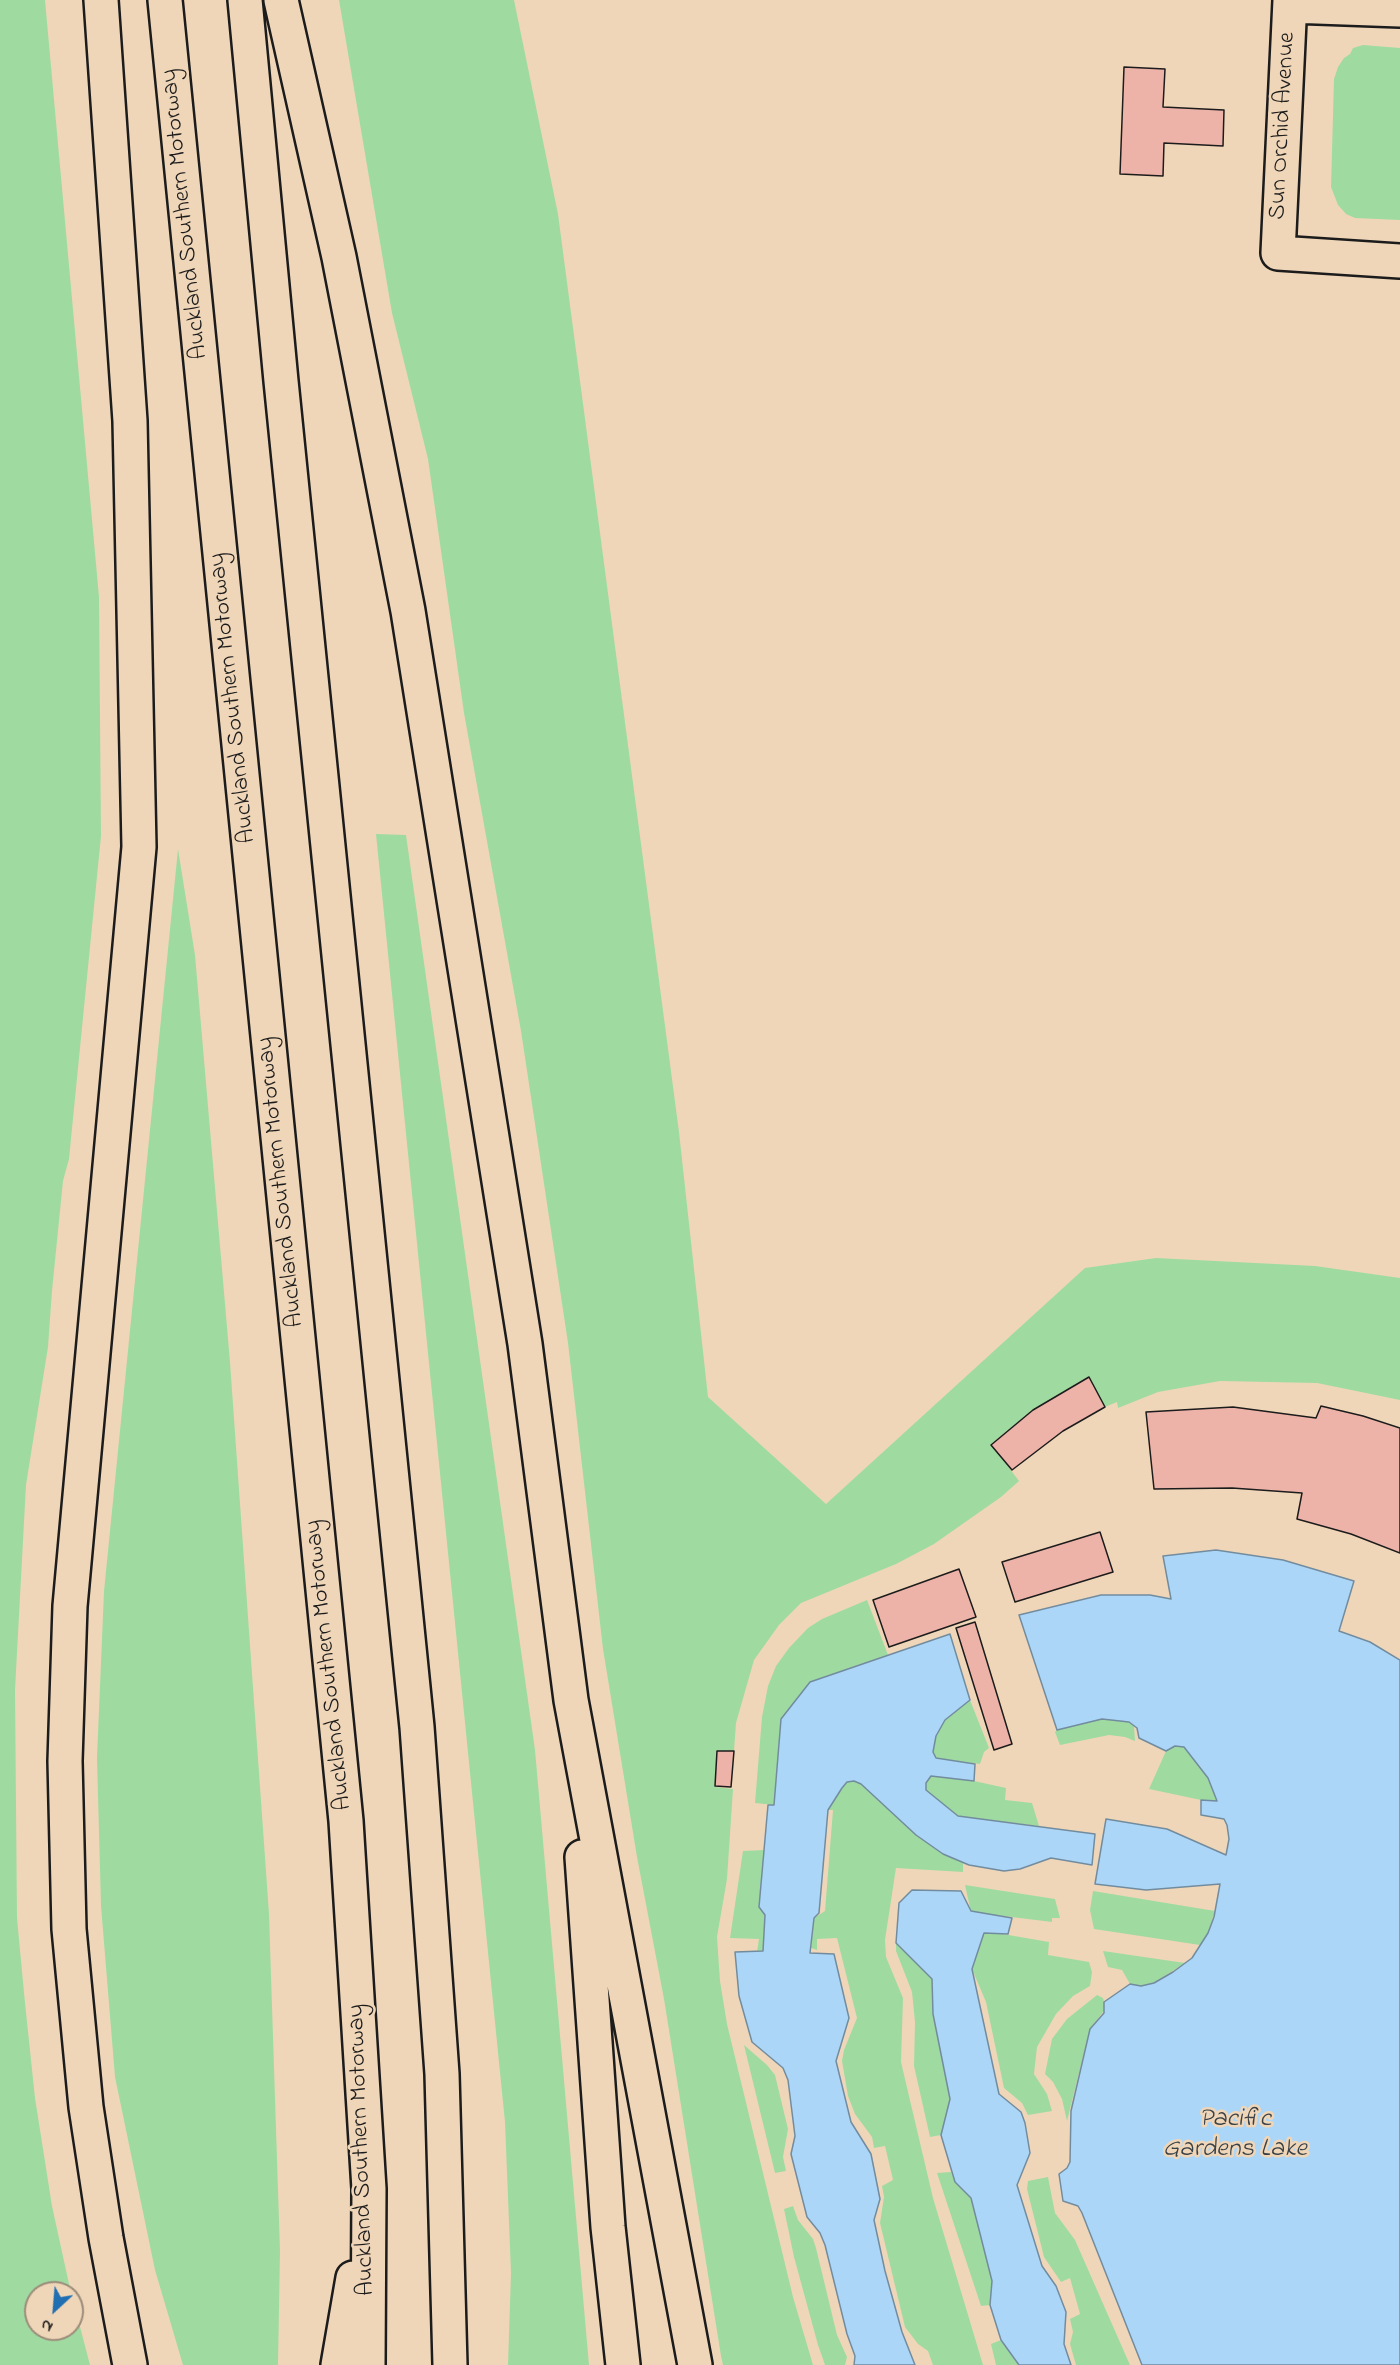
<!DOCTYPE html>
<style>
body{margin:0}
#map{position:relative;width:1400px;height:2365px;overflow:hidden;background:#f0d6b8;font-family:"Indie Flower",sans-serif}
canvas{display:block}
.north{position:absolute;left:24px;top:2281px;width:60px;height:60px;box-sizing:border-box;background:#f0d6b8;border:2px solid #9b8c7a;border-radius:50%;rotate:206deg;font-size:16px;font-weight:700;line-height:24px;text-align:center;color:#1c1c1c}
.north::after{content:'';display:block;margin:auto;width:21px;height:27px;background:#1f6fb2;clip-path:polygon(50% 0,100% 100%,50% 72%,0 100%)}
</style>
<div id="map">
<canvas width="1400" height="2365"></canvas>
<div class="north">N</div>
</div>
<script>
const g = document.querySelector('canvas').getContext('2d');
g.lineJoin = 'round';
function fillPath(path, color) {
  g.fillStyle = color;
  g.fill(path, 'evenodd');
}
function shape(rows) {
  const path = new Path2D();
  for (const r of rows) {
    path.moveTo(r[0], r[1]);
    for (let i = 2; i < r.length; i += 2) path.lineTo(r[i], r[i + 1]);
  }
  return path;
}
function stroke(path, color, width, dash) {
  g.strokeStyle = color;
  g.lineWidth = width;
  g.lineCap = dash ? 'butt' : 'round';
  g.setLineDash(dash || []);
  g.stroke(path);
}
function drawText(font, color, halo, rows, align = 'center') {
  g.font = font + ' "Indie Flower",sans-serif';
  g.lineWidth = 5;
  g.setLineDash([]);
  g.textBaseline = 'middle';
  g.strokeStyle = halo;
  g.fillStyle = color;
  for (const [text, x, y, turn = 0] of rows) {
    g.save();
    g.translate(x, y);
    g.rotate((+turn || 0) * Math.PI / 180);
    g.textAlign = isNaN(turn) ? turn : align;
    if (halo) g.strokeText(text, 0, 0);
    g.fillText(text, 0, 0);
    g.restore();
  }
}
fillPath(shape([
 [0,0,45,0,99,597,101,836,69,1159,63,1181,52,1291,48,1347,26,1485,15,1690,17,1918,25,2003,35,2098,52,2206,71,2293,36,2293,36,2329,72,2329,72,2296,90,2365,0,2365],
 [339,0,514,0,558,214,679,1132,708,1397,826,1504,1085,1268,1156,1258,1315,1266,1400,1278,1400,1400,1317,1383,1220,1381,1158,1392,1118,1408,1117,1402,1105,1407,1088,1377,1033,1410,991,1444,1019,1481,1001,1497,934,1544,896,1564,801,1603,779,1625,754,1660,736,1723,734,1751,717,1751,715,1787,733,1789,727,1879,717,1937,720,1981,727,2024,793,2297,813,2365,723,2365,721,2356,664,1999,637,1857,603,1649,568,1343,521,1031,464,713,428,459,392,313],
 [1363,45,1400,48,1400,220,1355,218,1346,214,1338,205,1331,187,1334,79,1338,67,1344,58,1350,54,1353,48],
 [376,834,406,835,535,1750,589,2365,508,2365,511,2273,505,2122],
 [178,849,195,955,230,1362,269,1914,280,2251,278,2365,183,2365,155,2270,115,2077,101,1906,97,1758,104,1591],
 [867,1600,888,1655,810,1682,781,1719,774,1805,755,1803,762,1717,768,1686,776,1666,789,1648,808,1628,822,1619],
 [970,1700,989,1748,984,1752,980,1764,935,1758,933,1752,936,1736,945,1720],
 [1102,1719,1129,1722,1134,1726,1135,1741,1125,1737,1109,1735,1060,1745,1055,1732,1057,1730],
 [1175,1746,1184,1747,1196,1761,1208,1778,1217,1802,1201,1800,1149,1789,1166,1751],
 [931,1776,974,1781,1006,1788,1005,1800,1032,1803,1039,1826,958,1816,926,1790,926,1783],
 [854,1781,861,1784,916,1835,943,1854,963,1862,963,1872,896,1868,885,1940,886,1957,903,1998,901,2062,933,2198,983,2365,933,2365,928,2351,918,2344,905,2327,880,2223,884,2197,882,2186,893,2180,885,2146,874,2148,872,2137,855,2114,848,2096,842,2061,844,2050,857,2018,837,1938,817,1939,817,1950,811,1948,814,1918,825,1911,833,1810,828,1810,842,1788,847,1782],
 [764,1850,759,1907,765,1915,763,1952,757,1952,759,1939,730,1938,743,1851],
 [965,1885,1055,1899,1060,1918,1052,1918,1052,1922,971,1912],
 [1093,1891,1215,1911,1208,1933,1200,1945,1094,1929,1090,1910],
 [991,1932,1049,1942,1048,1955,1089,1962,1092,1972,1090,1986,1073,1996,1056,2014,1037,2047,1034,2074,1047,2094,1052,2111,1028,2115,1022,2103,1004,2088,986,2002,972,1969,984,1933],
 [896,1943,932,1979,933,2014,950,2099,941,2135,930,2137,914,2066,915,2022,912,1992,896,1951],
 [1103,1951,1185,1963,1154,1983,1141,1986,1130,1984,1122,1970,1108,1967],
 [1097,1995,1103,1998,1106,2008,1090,2029,1067,2121,1062,2099,1053,2082,1045,2074,1052,2039,1067,2019],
 [744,2045,767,2065,775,2075,788,2129,783,2157,786,2171,775,2173],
 [951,2172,955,2182,971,2198,992,2281,990,2305,981,2306,937,2173],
 [1048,2177,1055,2213,1075,2240,1130,2365,1076,2365,1070,2344,1073,2332,1070,2319,1080,2314,1070,2278,1061,2282,1044,2257,1027,2189,1028,2181],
 [793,2206,798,2220,813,2239,816,2248,837,2335,847,2357,845,2365,825,2365,818,2345,794,2257,784,2209],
 [1001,2340,1018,2362,1019,2365,996,2365,991,2344]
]), '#9fdba1');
const water = shape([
 [1216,1550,1283,1560,1354,1581,1339,1631,1370,1642,1400,1660,1400,2365,1142,2365,1082,2213,1078,2206,1063,2201,1059,2174,1067,2168,1070,2162,1071,2111,1090,2029,1104,2013,1104,2002,1130,1984,1141,1986,1154,1983,1173,1972,1192,1958,1208,1933,1214,1917,1220,1884,1146,1890,1095,1884,1106,1819,1167,1829,1226,1855,1229,1839,1227,1825,1224,1819,1201,1815,1201,1800,1217,1801,1208,1778,1184,1747,1175,1746,1166,1751,1139,1738,1137,1728,1129,1722,1102,1719,1057,1730,1019,1615,1101,1595,1150,1595,1171,1599,1163,1556,1216,1550],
 [950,1634,970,1700,945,1720,936,1736,933,1752,936,1758,975,1764,974,1781,931,1776,926,1783,926,1790,958,1816,1095,1834,1092,1865,1051,1858,1020,1869,1004,1871,969,1865,943,1854,916,1835,861,1784,854,1781,847,1782,842,1788,828,1810,819,1913,814,1918,810,1953,834,1954,849,2018,836,2061,851,2122,871,2154,880,2199,874,2220,885,2271,902,2332,915,2365,854,2365,855,2356,847,2334,825,2245,820,2233,807,2217,791,2154,795,2136,788,2080,783,2068,752,2042,739,1996,735,1952,763,1951,765,1915,759,1907,768,1805,774,1805,781,1719,810,1682,950,1634],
 [912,1890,961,1891,971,1911,1012,1918,1008,1934,984,1933,972,1969,999,2094,1021,2112,1025,2123,1030,2153,1017,2185,1042,2266,1056,2286,1066,2312,1064,2344,1071,2365,1019,2365,1001,2340,990,2305,992,2281,971,2198,955,2182,941,2135,950,2099,933,2014,932,1979,896,1943,899,1903,912,1890]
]);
fillPath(water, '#acd6f7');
stroke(water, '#728c9f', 1.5);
const building = shape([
 [1124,67,1165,69,1163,107,1224,110,1223,146,1164,143,1163,176,1120,174,1124,67],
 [1089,1377,1105,1407,1063,1431,1012,1470,991,1445,1033,1410,1089,1377],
 [1321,1406,1363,1416,1400,1428,1400,1553,1351,1534,1297,1519,1302,1493,1232,1488,1154,1489,1146,1412,1233,1407,1316,1418,1321,1406],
 [1100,1532,1113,1572,1015,1602,1002,1562,1100,1532],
 [959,1569,976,1617,889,1647,873,1600,959,1569],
 [975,1622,1012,1744,994,1750,956,1628,975,1622],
 [717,1751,734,1751,731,1787,715,1786,717,1751]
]);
fillPath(building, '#edb3a8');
stroke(building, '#1c1c1c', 1.5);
const minor = shape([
 [1290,0,1278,253,1400,261],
 [1290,6,1400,10]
]);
const motorway = shape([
 [101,0,130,421,139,847,70,1606,65,1761,69,1929,86,2107,106,2238,130,2365],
 [165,0,346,1821,369,2189,368,2365],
 [245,0,281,381,417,1727,442,2074,450,2365],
 [281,0,339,257,408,611,525,1344,571,1700,695,2365],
 [582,1857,608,2227,623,2365],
 [338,2365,353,2278]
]);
stroke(minor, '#1c1c1c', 38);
stroke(motorway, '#1c1c1c', 38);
stroke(minor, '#f0d6b8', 33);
stroke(motorway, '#f0d6b8', 33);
drawText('24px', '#1c1c1c', '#f0d6b8', [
 ["Sun Orchid Avenue",1284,126,-87],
 ["Auckland Southern Motorway",186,214,-96],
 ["Auckland Southern Motorway",234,698,-96],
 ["Auckland Southern Motorway",282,1182,-96],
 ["Auckland Southern Motorway",330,1665,-96],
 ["Auckland Southern Motorway",363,2150,-92]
]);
drawText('italic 26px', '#394148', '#f0d6b8', [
 ["Pacific",1235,2121],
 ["Gardens Lake",1235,2151]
]);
</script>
